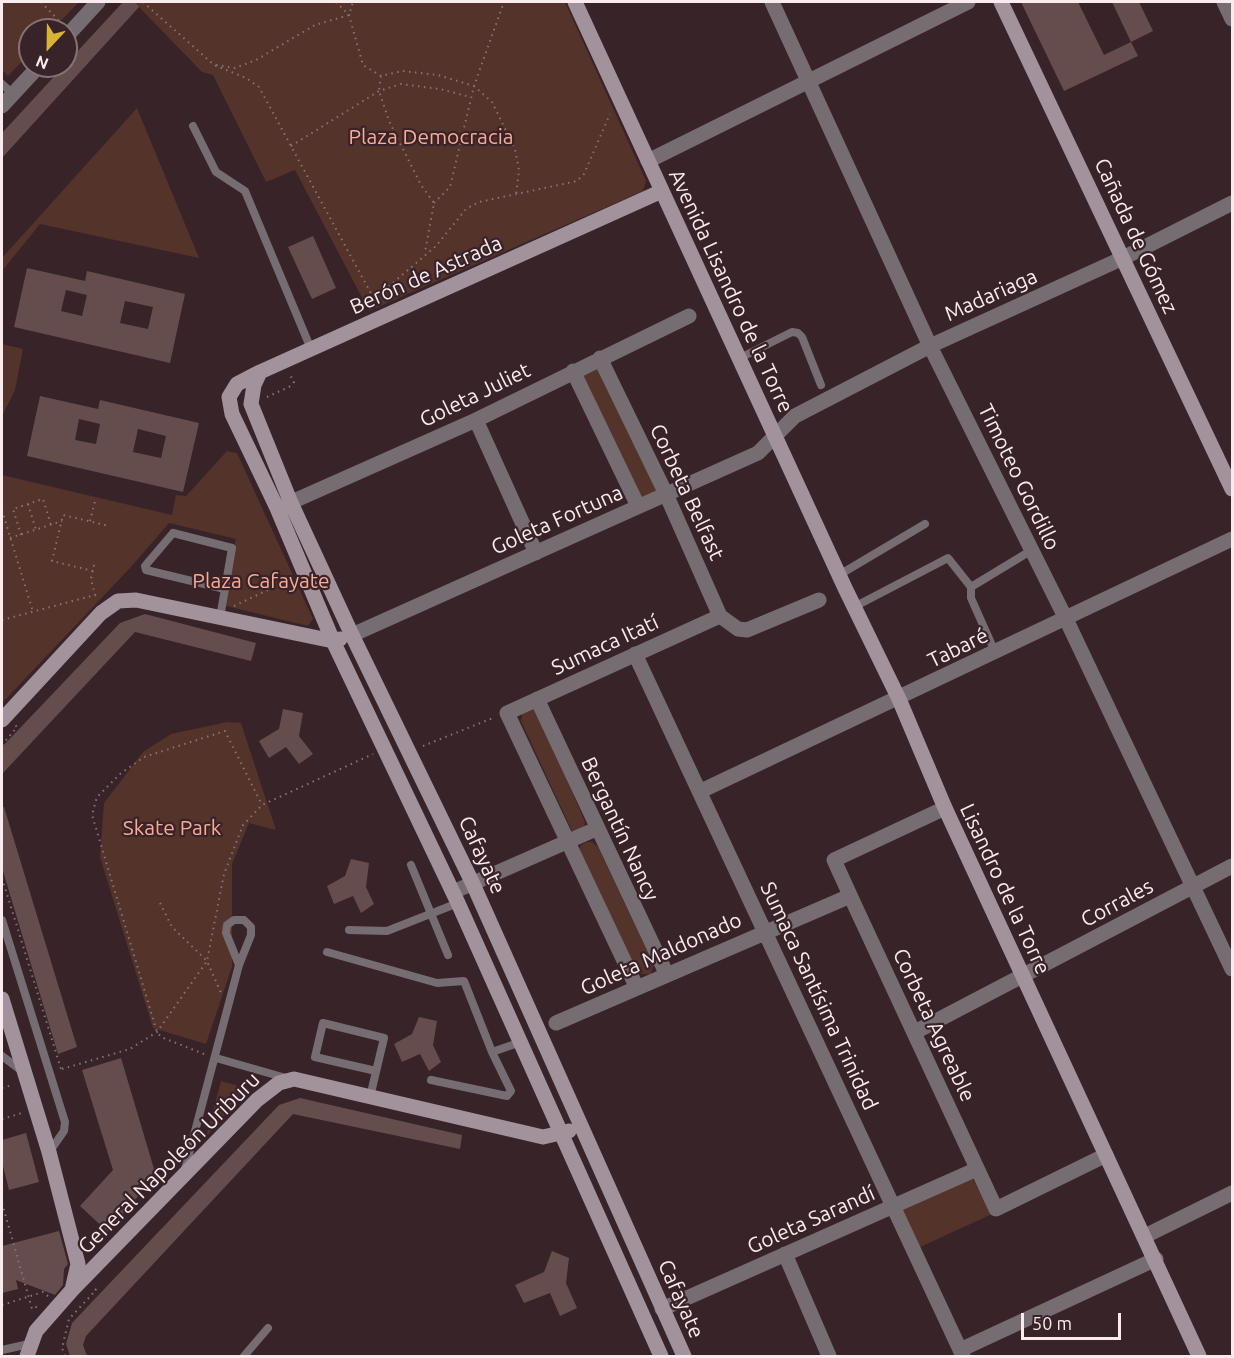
<!DOCTYPE html>
<meta charset="utf-8">
<style>
body{margin:0}
#map{position:relative;width:1234px;height:1358px;overflow:hidden;background:#382329;font-family:Ubuntu,sans-serif}
canvas{display:block}
.frame{position:absolute;inset:0;border:3px solid #f9ebee;pointer-events:none}
.north{position:absolute;left:18px;top:18px;width:60px;height:60px;box-sizing:border-box;background:#382329;border:2px solid #857378;border-radius:50%;rotate:202deg;font-size:16px;font-weight:700;line-height:24px;text-align:center;color:#f9ebee}
.north::after{content:'';display:block;margin:auto;width:21px;height:27px;background:#d9b334;clip-path:polygon(50% 0,100% 100%,50% 72%,0 100%)}
.scale{position:absolute;left:1021px;top:1313px;width:100px;height:27px;box-sizing:border-box;border:3px solid #f9ebee;border-top:0;padding-left:8px;font-size:18px;line-height:21px;white-space:nowrap;color:#f9ebee;-webkit-text-stroke:4px #382329;paint-order:stroke}
</style>
<div id="map">
<canvas width="1234" height="1358"></canvas>
<div class="frame"></div>
<div class="north">N</div>
<div class="scale">50 m</div>
</div>
<script>
const g = document.querySelector('canvas').getContext('2d');
g.lineJoin = 'round';
function fillPath(path, color) {
  g.fillStyle = color;
  g.fill(path, 'evenodd');
}
function shape(rows) {
  const path = new Path2D();
  for (const r of rows) {
    path.moveTo(r[0], r[1]);
    for (let i = 2; i < r.length; i += 2) path.lineTo(r[i], r[i + 1]);
  }
  return path;
}
function stroke(path, color, width, dash) {
  g.strokeStyle = color;
  g.lineWidth = width;
  g.lineCap = dash ? 'butt' : 'round';
  g.setLineDash(dash || []);
  g.stroke(path);
}
function drawText(font, color, halo, rows, align = 'center') {
  g.font = font + ' Ubuntu,sans-serif';
  g.lineWidth = 4.5;
  g.setLineDash([]);
  g.textBaseline = 'middle';
  g.strokeStyle = halo;
  g.fillStyle = color;
  for (const [text, x, y, turn = 0] of rows) {
    g.save();
    g.translate(x, y);
    g.rotate((+turn || 0) * Math.PI / 180);
    g.textAlign = isNaN(turn) ? turn : align;
    if (halo) g.strokeText(text, 0, 0);
    g.fillText(text, 0, 0);
    g.restore();
  }
}
fillPath(shape([
 [2,2,79,2,52,30,30,30,30,53,8,76,2,70],
 [134,2,565,2,646,181,643,191,369,311,295,170,266,182,213,75,202,72],
 [137,108,199,258,40,224,2,271,2,258],
 [2,344,23,349,15,390,2,416],
 [600,358,666,494,638,506,573,371],
 [227,451,237,453,313,619,308,626,222,605,236,539,169,523,131,567,2,703,2,475,172,515,176,495,186,496],
 [528,706,537,710,585,822,584,828,576,832,572,831,521,721,523,710],
 [227,722,241,723,276,830,249,823,232,864,232,967,206,1044,153,1028,100,857,104,803,143,752,171,734],
 [587,842,592,842,598,847,654,965,650,975,638,973,579,851,581,845],
 [221,1081,236,1085,242,1095,206,1137],
 [972,1178,992,1214,918,1248,899,1212]
]), '#53332a');
fillPath(shape([
 [123,2,135,2,139,7,2,158,2,133],
 [1021,2,1078,2,1104,55,1131,42,1138,56,1064,91],
 [1112,2,1139,2,1153,31,1131,42],
 [313,236,336,288,312,299,288,247],
 [27,268,85,281,87,271,185,294,170,363,14,327],
 [66,290,87,295,82,316,61,311],
 [125,301,153,307,148,329,120,323],
 [40,396,98,409,100,400,199,423,183,492,27,456],
 [79,419,100,424,96,444,75,440],
 [138,429,166,436,161,458,133,452],
 [145,614,256,643,251,661,135,632,2,774,2,747,120,623],
 [283,709,303,713,299,736,313,754,299,764,286,747,269,758,259,741,279,729],
 [2,807,4,807,77,1047,58,1054,2,868],
 [351,859,369,863,366,887,374,904,361,913,353,896,334,904,327,886,345,876],
 [419,1017,437,1021,433,1045,441,1062,429,1071,420,1054,402,1062,394,1044,412,1034],
 [121,1058,157,1179,130,1187,138,1196,108,1232,80,1206,113,1170,82,1070],
 [300,1098,462,1135,460,1149,293,1114,86,1336,83,1345,87,1356,70,1356,66,1344,72,1323,279,1105],
 [26,1133,39,1182,9,1190,2,1162,2,1140],
 [59,1231,68,1264,64,1269,63,1285,55,1295,16,1280,18,1289,2,1293,2,1246],
 [552,1251,569,1258,566,1283,577,1308,560,1316,550,1293,524,1303,515,1285,544,1272]
]), '#664d4d');
stroke(shape([
 [41,2,60,22],
 [143,2,214,65,246,78,259,87,374,299],
 [336,2,349,15,363,65,381,76,402,71,438,75,474,86,504,2],
 [216,65,235,68,256,60,315,25,349,15,353,2],
 [381,76,379,91,389,121,421,185,434,203,425,252],
 [291,146,379,91,401,84,440,89,470,97],
 [434,203,450,187,474,86,492,102,515,149,519,170,516,196],
 [370,308,369,305,374,299,436,246,466,209,479,202,577,181,584,174,610,114],
 [267,397,289,387,294,382,290,375],
 [28,504,36,530],
 [2,510,33,612],
 [90,521,95,501],
 [21,535,13,509,43,499,51,525],
 [10,538,62,521],
 [94,565,91,579,95,595],
 [93,571,52,561,63,515,105,525,104,529],
 [234,606,291,579],
 [2,620,95,595,98,597],
 [2,745,17,727,15,725],
 [423,746,493,718],
 [2,878,61,1069],
 [160,903,172,927,207,961,221,993],
 [204,1054,161,1037,157,1032,92,815,97,797,120,774,144,757,225,731,262,805],
 [62,1069,130,1049,157,1032,207,961,224,874,243,825,262,805,373,754],
 [2,1088,12,1085],
 [2,1119,22,1113],
 [2,1203,32,1309,38,1306],
 [2,1305,43,1292,49,1297],
 [65,1356,62,1348,69,1319,96,1290,94,1288]
]), '#867479', 2, [1.5, 4.5]);
stroke(shape([
 [2,84,13,94],
 [193,126,216,172,245,191,311,349],
 [740,358,792,332,798,333,802,337,821,385],
 [173,533,232,548,225,589,146,570,145,566,173,533],
 [839,575,925,524],
 [971,587,1032,550],
 [854,607,948,558,971,587,971,598,995,652],
 [220,617,225,589],
 [411,865,448,955],
 [2,920,65,1122,64,1131,50,1151],
 [349,930,387,931,458,903],
 [327,952,437,983,464,981,492,1052,521,1042],
 [2,1056,22,1071],
 [216,1058,286,1078],
 [431,1080,507,1096,511,1091,492,1052],
 [370,1097,384,1038,323,1023,315,1057,376,1071],
 [185,1169,239,965,251,935,251,927,244,920,234,920,227,925,226,933,239,965],
 [2,1350,29,1344],
 [244,1356,268,1328]
]), '#766d72', 8);
stroke(shape([
 [772,2,930,346,1066,619,1232,969],
 [1224,2,1232,19],
 [66,37,98,2],
 [2,106,39,66],
 [648,161,968,2],
 [600,358,666,494,720,616,738,629,747,630,819,600],
 [573,371,638,506],
 [476,420,536,553],
 [278,508,476,420,689,316],
 [352,635,758,453,795,416,930,346,1123,258,1232,203],
 [635,654,963,1356],
 [537,699,667,975],
 [701,791,1232,539],
 [945,808,834,860,855,906,996,1209,1106,1155],
 [453,892,596,829],
 [637,988,507,713,720,616],
 [556,1023,850,896],
 [915,1032,1232,866],
 [1145,1236,1232,1193],
 [785,1254,829,1356],
 [662,1309,977,1169],
 [960,1350,1156,1259]
]), '#766d72', 15);
stroke(shape([
 [575,2,845,588,899,699,945,808,1199,1356],
 [1001,2,1232,489],
 [260,372,254,385,251,404,291,503,352,635,473,884,684,1356],
 [2,720,101,613,118,601,136,600,333,641,340,639],
 [2,999,49,1152,78,1264,72,1290,36,1331,27,1356],
 [72,1290,257,1100,279,1083,294,1079,543,1137,569,1131],
 [661,1356,458,903,333,641,277,508,232,414,229,397,237,384,260,372,662,191]
]), '#a2929b', 15);
drawText('21px', '#faab95', '#382329', [
 ["Plaza Democracia",431,137],
 ["Plaza Cafayate",261,581],
 ["Skate Park",172,828]
]);
drawText('21px', '#f9ebee', '#382329', [
 ["Cañada de Gómez",1136,236,65],
 ["Berón de Astrada",426,275,-24],
 ["Avenida Lisandro de la Torre",731,291,65],
 ["Madariaga",991,295,-24],
 ["Goleta Juliet",475,395,-26],
 ["Timoteo Gordillo",1019,477,64],
 ["Corbeta Belfast",687,492,65],
 ["Goleta Fortuna",557,520,-24],
 ["Sumaca Itatí",605,645,-25],
 ["Tabaré",958,648,-26],
 ["Bergantín Nancy",620,829,65],
 ["Cafayate",482,855,65],
 ["Lisandro de la Torre",1005,889,65],
 ["Corrales",1117,903,-28],
 ["Goleta Maldonado",661,954,-24],
 ["Sumaca Santísima Trinidad",819,996,65],
 ["Corbeta Agreable",934,1025,65],
 ["General Napoleón Uriburu",169,1163,-45],
 ["Goleta Sarandí",811,1220,-24],
 ["Cafayate",681,1299,66]
]);
</script>
